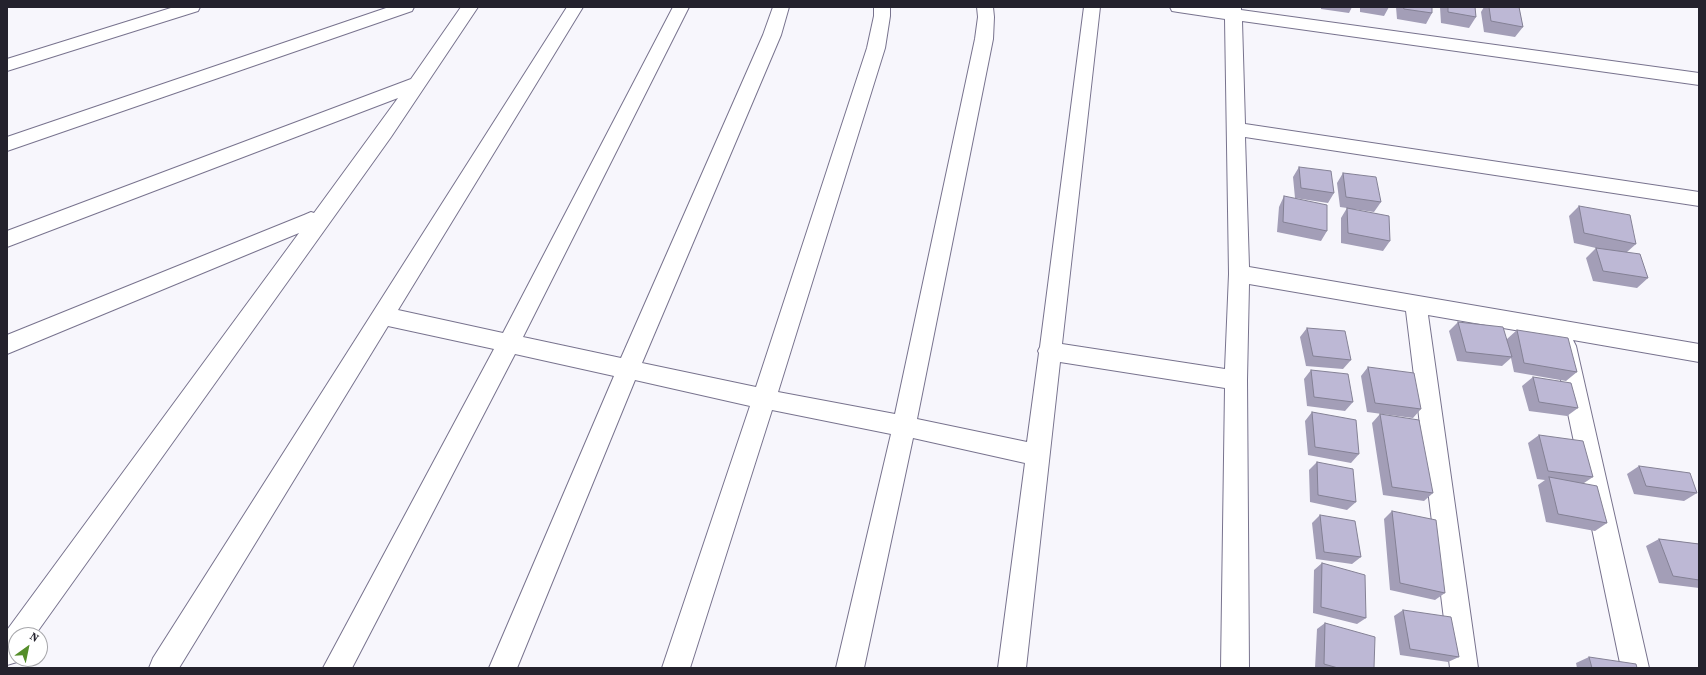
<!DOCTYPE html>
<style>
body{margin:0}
#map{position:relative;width:1706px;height:675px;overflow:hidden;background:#f7f6fc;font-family:"Source Serif 4",serif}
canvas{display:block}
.frame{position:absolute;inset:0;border:8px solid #24222d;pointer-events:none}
.north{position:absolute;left:8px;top:627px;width:40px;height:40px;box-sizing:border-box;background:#fff;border:1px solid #a7a7ab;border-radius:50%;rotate:33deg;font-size:11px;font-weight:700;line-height:16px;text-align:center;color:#24222d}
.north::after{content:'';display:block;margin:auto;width:14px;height:18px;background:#558e2a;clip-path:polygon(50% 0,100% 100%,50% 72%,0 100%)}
</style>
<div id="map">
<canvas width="1706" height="675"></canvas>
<div class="frame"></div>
<div class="north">N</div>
</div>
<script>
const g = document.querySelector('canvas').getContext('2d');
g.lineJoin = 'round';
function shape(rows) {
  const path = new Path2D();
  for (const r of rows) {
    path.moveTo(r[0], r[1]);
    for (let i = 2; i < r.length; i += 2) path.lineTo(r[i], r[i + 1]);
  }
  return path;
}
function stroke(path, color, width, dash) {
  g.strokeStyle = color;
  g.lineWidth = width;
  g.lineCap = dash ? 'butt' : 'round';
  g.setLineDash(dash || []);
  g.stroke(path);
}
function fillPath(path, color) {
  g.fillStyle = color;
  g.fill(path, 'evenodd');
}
const street = shape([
 [174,7,200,7,198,11,7,71,7,59,174,7],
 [389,7,414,7,412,11,7,151,7,137,389,7],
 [461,7,478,7,391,137,35,635,16,635,16,659,18,659,17,662,7,665,7,630,10,626,299,233,7,354,7,335,304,215,311,212,314,213,398,98,7,247,7,231,411,79,461,7],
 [567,7,583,7,398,310,503,333,673,7,689,7,523,337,621,358,763,35,773,7,789,7,781,35,642,363,756,387,867,48,874,16,874,7,890,7,890,16,885,48,778,392,895,414,975,39,978,17,977,7,993,7,994,17,993,39,917,419,1027,442,1039,353,1038,351,1040,347,1084,7,1100,7,1062,344,1225,369,1229,274,1225,19,1178,12,1172,11,1170,7,1241,7,1241,10,1699,73,1699,85,1242,21,1245,124,1699,192,1699,206,1245,137,1249,267,1699,344,1699,362,1573,340,1576,346,1649,668,1621,668,1554,346,1557,339,1561,338,1428,315,1478,668,1450,668,1406,311,1249,284,1247,380,1249,668,1221,668,1225,388,1060,362,1026,668,998,668,1025,463,913,438,864,668,836,668,891,434,772,410,690,668,662,668,750,406,635,380,517,668,489,668,614,376,515,354,352,668,323,668,494,349,388,326,179,668,149,668,153,658,567,7]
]);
stroke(street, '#78738e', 2);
fillPath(street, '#fff');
fillPath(shape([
 [1321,7,1352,7,1349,13,1321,9],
 [1360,7,1389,7,1384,16,1360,12],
 [1396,7,1432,7,1432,13,1426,24,1397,19],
 [1440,7,1475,7,1476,17,1469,28,1441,23],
 [1484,7,1519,7,1523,27,1515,37,1484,32,1481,12],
 [1299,167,1334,193,1328,203,1295,198,1293,177],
 [1343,173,1381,202,1374,212,1353,209,1390,241,1383,251,1341,243,1341,218,1347,208,1340,207,1337,183],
 [1284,196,1327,231,1321,241,1277,232,1279,207],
 [1579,206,1636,244,1627,252,1648,278,1637,288,1593,281,1586,258,1596,248,1574,243,1569,216],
 [1458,322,1507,339,1517,330,1577,372,1566,381,1514,372,1511,358,1502,366,1457,361,1449,331],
 [1307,328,1351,360,1343,369,1306,366,1300,337],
 [1368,367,1421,409,1413,418,1367,412,1361,376],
 [1311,370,1353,402,1345,411,1307,406,1304,379],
 [1533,377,1578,408,1567,416,1529,411,1522,386],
 [1312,412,1359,454,1351,463,1308,455,1305,421],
 [1380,414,1433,493,1424,501,1383,495,1372,423],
 [1539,435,1593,477,1584,483,1607,523,1595,531,1546,522,1538,485,1545,480,1537,479,1528,443],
 [1317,462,1356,502,1347,510,1310,502,1309,470],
 [1639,466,1697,493,1684,501,1634,494,1627,474],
 [1392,511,1445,593,1435,600,1390,590,1384,519],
 [1320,515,1361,557,1352,564,1316,559,1312,523],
 [1659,539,1699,544,1699,588,1659,583,1646,546],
 [1322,563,1366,618,1357,624,1313,613,1314,570],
 [1403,610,1459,657,1448,662,1400,655,1394,616],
 [1325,623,1374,668,1315,668,1317,629],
 [1589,657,1637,668,1577,668,1576,663]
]), '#a39eb7');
const building = shape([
 [1403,7,1432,7,1432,13,1404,9,1403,7],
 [1448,7,1475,7,1476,17,1448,12,1448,7],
 [1489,7,1519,7,1523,27,1491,21,1489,7],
 [1299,167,1331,171,1334,193,1301,188,1299,167],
 [1343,173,1376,177,1381,202,1346,197,1343,173],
 [1284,196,1327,205,1327,231,1283,222,1284,196],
 [1579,206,1630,215,1636,244,1584,233,1579,206],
 [1347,208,1389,216,1390,241,1348,233,1347,208],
 [1596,248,1640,254,1648,278,1603,271,1596,248],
 [1458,322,1503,327,1512,357,1466,352,1458,322],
 [1307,328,1345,331,1351,360,1313,356,1307,328],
 [1517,330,1568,338,1577,372,1524,363,1517,330],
 [1368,367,1414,373,1421,409,1375,403,1368,367],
 [1311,370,1348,374,1353,402,1314,397,1311,370],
 [1533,377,1571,383,1578,408,1539,402,1533,377],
 [1312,412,1356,420,1359,454,1315,447,1312,412],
 [1380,414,1419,420,1433,493,1392,487,1380,414],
 [1539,435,1583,441,1593,477,1548,471,1539,435],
 [1317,462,1353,469,1356,502,1318,495,1317,462],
 [1639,466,1690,473,1697,493,1646,486,1639,466],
 [1549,477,1597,486,1607,523,1558,514,1549,477],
 [1392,511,1436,520,1445,593,1400,583,1392,511],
 [1320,515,1355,521,1361,557,1324,552,1320,515],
 [1659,539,1699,544,1699,580,1673,576,1659,539],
 [1322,563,1365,575,1366,618,1321,607,1322,563],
 [1403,610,1451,617,1459,657,1410,649,1403,610],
 [1325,623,1375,637,1374,668,1338,668,1324,664,1325,623],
 [1589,657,1636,664,1637,668,1592,668,1589,657]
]);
fillPath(building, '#bdb8d5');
stroke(building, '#848195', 1);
</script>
